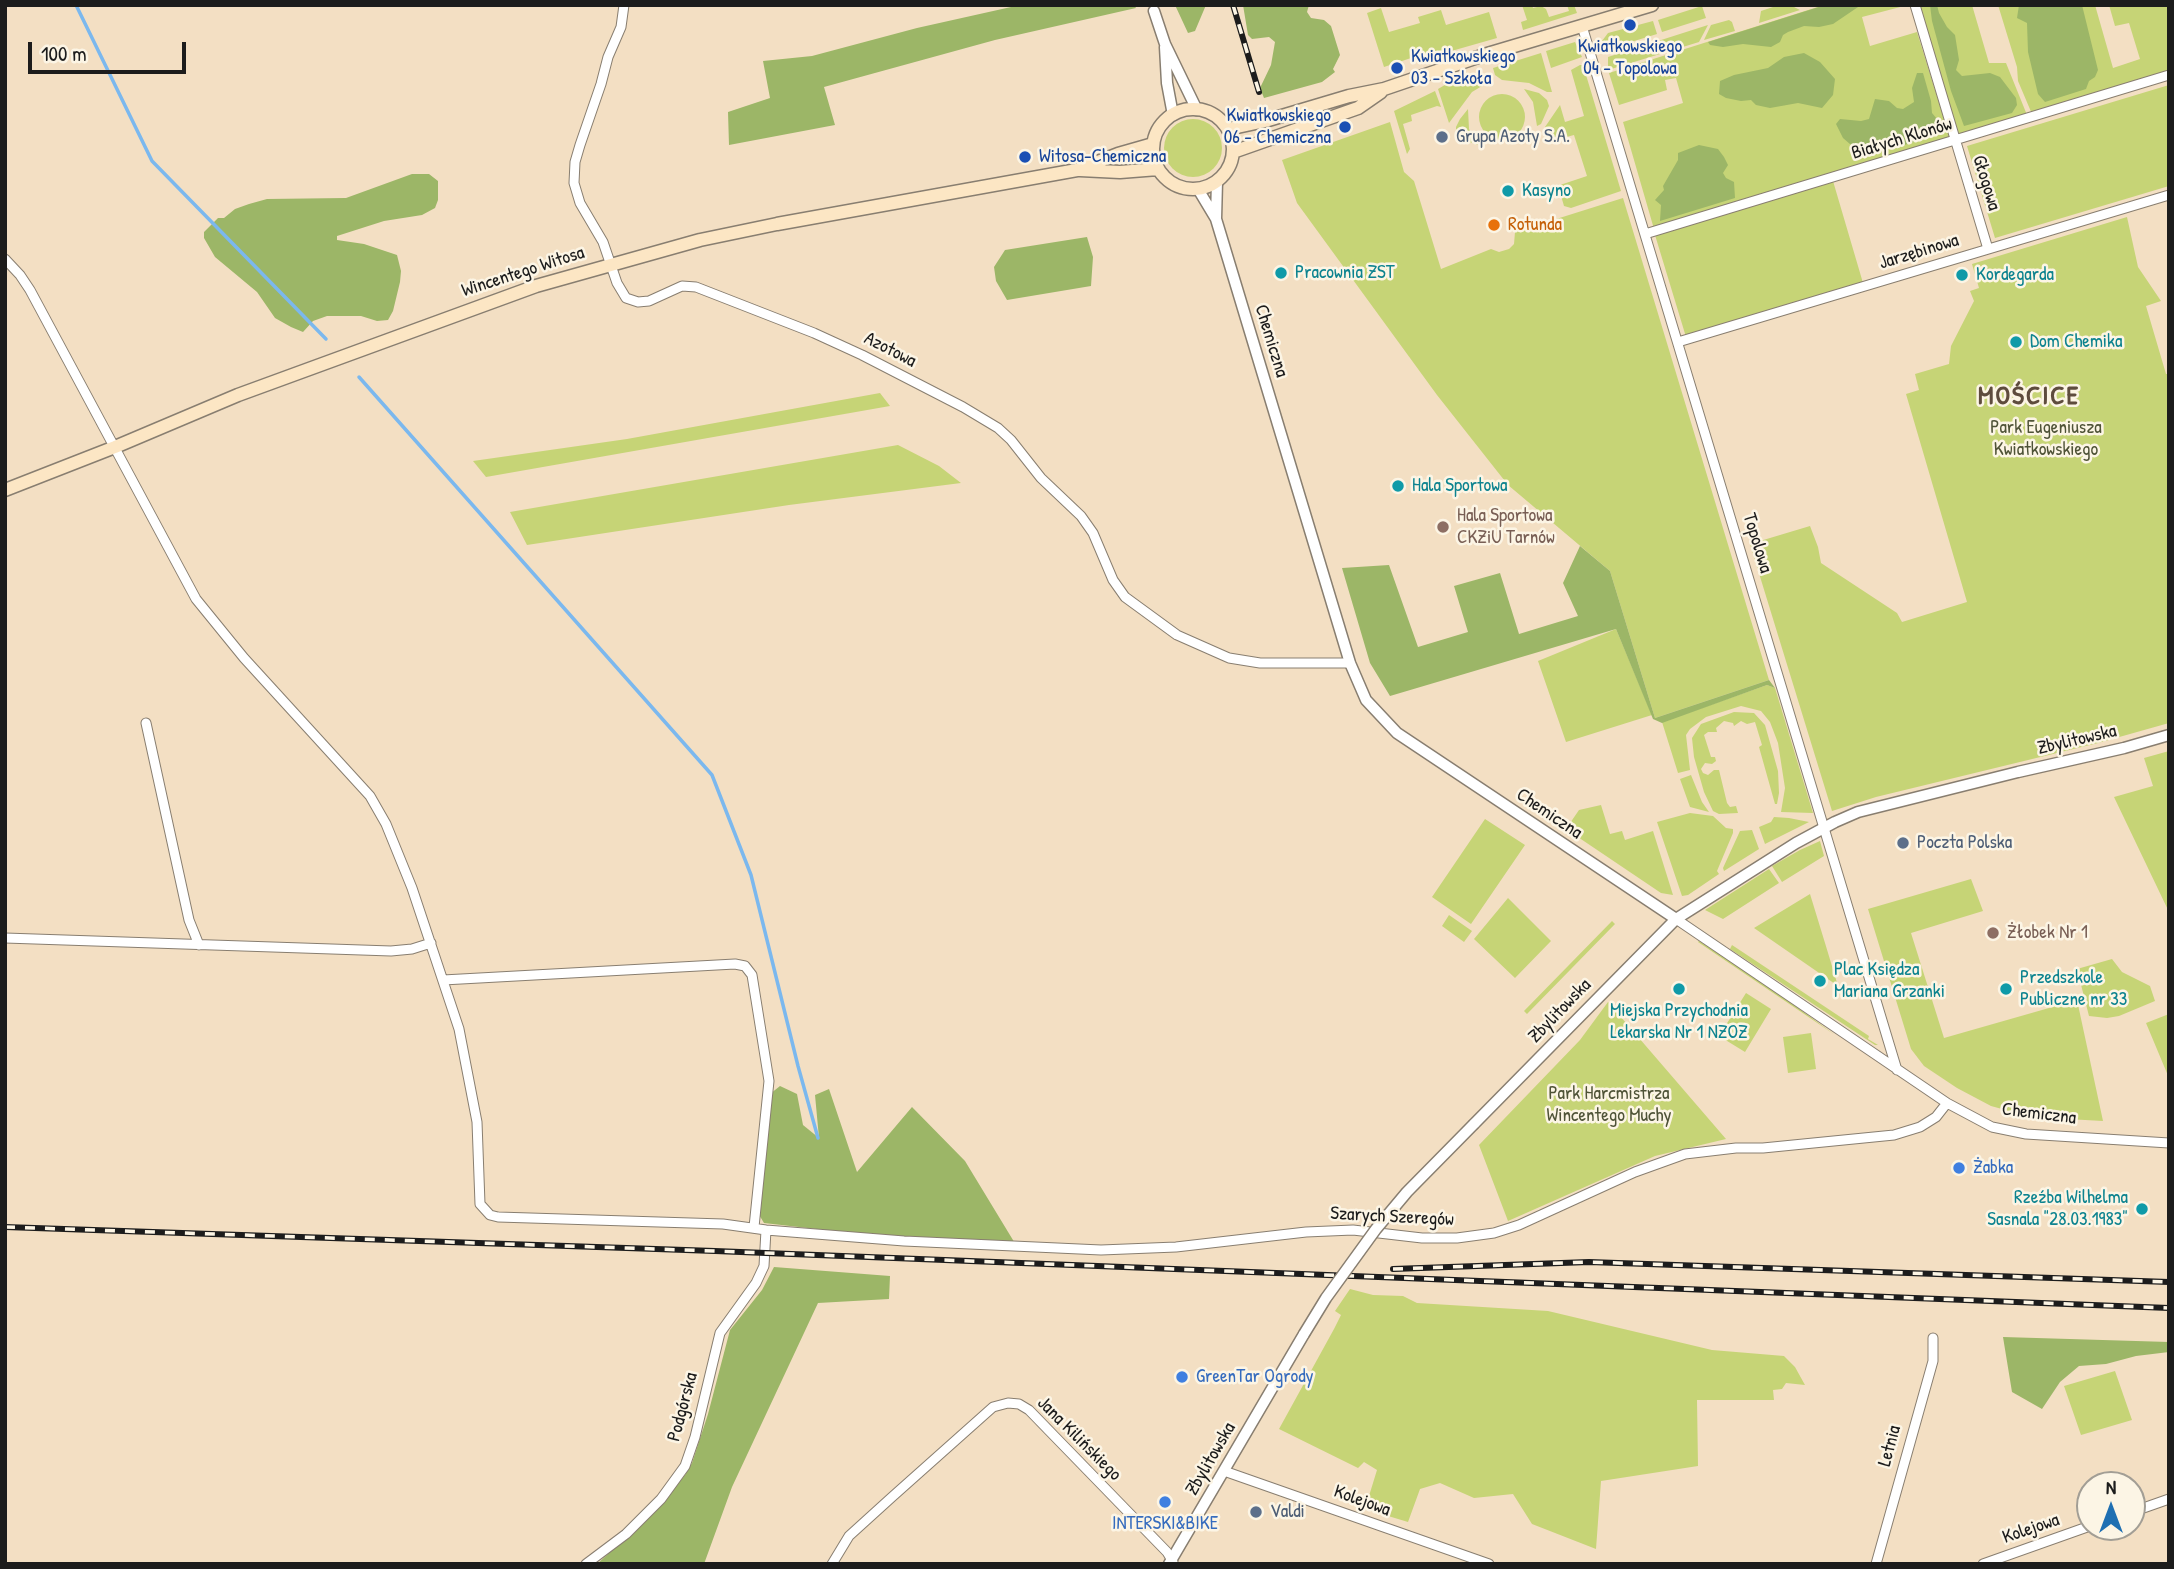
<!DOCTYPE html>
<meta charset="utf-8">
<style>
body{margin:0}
#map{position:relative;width:2174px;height:1569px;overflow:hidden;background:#f3dfc3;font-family:"Patrick Hand",sans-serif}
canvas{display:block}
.frame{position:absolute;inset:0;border:7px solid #1c1c1c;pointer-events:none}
.north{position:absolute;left:2076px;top:1471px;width:70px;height:70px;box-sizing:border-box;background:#fcf5e5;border:2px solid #a29e95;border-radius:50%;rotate:0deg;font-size:19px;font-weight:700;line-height:28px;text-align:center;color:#1c1c1c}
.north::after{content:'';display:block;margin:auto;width:24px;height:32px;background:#1f6fb2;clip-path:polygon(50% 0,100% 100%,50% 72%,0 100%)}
.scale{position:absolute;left:28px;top:42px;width:158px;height:32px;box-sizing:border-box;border:4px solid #1c1c1c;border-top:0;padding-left:9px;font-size:21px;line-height:24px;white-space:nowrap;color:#1c1c1c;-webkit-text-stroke:5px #fcf5e5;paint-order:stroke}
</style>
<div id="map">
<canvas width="2174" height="1569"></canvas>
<div class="frame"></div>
<div class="north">N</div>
<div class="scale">100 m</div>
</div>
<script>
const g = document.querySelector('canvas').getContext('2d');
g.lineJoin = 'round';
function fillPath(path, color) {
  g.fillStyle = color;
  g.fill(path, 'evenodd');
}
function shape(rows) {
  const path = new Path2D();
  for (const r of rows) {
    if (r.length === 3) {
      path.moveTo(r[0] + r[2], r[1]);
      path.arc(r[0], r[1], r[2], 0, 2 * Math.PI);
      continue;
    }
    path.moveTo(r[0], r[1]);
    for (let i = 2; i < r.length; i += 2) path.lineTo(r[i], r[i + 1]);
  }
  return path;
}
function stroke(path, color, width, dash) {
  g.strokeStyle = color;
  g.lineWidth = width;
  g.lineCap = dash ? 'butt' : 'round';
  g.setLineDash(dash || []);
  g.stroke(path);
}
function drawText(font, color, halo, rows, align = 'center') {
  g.font = font + ' "Patrick Hand",sans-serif';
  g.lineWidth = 5;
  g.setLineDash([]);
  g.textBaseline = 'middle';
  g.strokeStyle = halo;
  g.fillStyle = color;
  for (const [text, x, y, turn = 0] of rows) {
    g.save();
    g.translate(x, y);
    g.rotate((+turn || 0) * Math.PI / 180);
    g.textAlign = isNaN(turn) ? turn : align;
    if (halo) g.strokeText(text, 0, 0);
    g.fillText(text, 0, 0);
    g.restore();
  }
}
fillPath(shape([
 [1522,5,1532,5,1533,8,1541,6,1546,9,1549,17,1569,11,1567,5,1574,5,1577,13,1523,30,1521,22,1527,20],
 [1779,5,1790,5,1800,10,1759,23,1761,11],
 [1824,5,1908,5,1862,17,1870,46,1917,32,1950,138,1654,229,1623,122,1683,103,1676,78,1665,80,1667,90,1619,105,1609,73],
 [1919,5,1972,5,1989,63,2006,63,2027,115,1959,136],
 [1998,5,2095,5,2113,68,2140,59,2129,23,2115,26,2109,5,2167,5,2169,12,2169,71,2032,114,2018,81,2017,67],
 [1702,6,1706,18,1662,32,1658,20],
 [1381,8,1389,32,1420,23,1418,17,1441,10,1446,25,1489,12,1497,38,1448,52,1414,57,1384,67,1367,13],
 [1729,20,1732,22,1735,31,1704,40,1711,25],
 [1653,21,1657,34,1605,50,1602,41,1608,33],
 [1708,25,1699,42,1608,70,1608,57],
 [1575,42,1582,57,1551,68,1546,51],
 [1541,53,1552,92,1547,92,1529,83,1502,80,1495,75,1493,68],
 [1580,65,1583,65,1621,191,1571,208,1564,206,1559,189,1560,185,1587,176,1574,135,1551,141,1545,127,1560,105,1565,122,1584,116,1571,70],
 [1483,73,1485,80,1482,86,1472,92,1449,123,1438,89,1455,79],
 [2169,85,2169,186,1995,238,1967,146],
 [1524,89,1539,93,1547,100,1549,106,1541,124,1537,126,1533,102],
 [1435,91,1441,107,1437,106,1411,115,1412,121,1403,124,1410,149,1407,154,1394,111],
 [1502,117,23],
 [1468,109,1469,129,1478,145,1464,140,1456,133,1456,127,1460,119],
 [1193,148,29],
 [1390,122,1404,172,1414,181,1441,269,1491,249,1499,252,1509,249,1514,244,1515,232,1623,198,1769,680,1655,718,1610,571,1508,485,1437,395,1297,203,1282,160],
 [1833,181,1863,283,1686,337,1655,235],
 [2127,217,2138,267,2161,301,2146,306,2166,374,2169,374,2169,723,2098,743,1876,797,1832,811,1750,544,1810,526,1818,547,1821,563,1897,613,1902,622,1967,602,1906,394,1919,390,1915,374,1949,364,1951,346,1974,301,1970,291,1979,288,1972,264],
 [880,393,890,406,486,477,473,461,627,439],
 [898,445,939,466,961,483,789,505,527,545,510,512],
 [1616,629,1652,715,1566,742,1538,661],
 [1767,685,1775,688,1813,813,1781,812,1785,788,1778,743,1770,722,1761,711,1741,706,1706,717,1690,729,1686,735,1690,770,1678,773,1662,722],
 [1734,712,1754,713,1765,725,1778,771,1779,793,1777,804,1775,804,1759,747,1762,745,1755,722,1747,724,1741,721,1734,726,1733,723,1724,721,1716,728,1717,732,1708,732,1704,735,1711,757,1715,757,1716,761,1712,764,1705,763,1701,769,1703,773,1708,775,1714,770,1719,770,1727,803,1730,807,1736,806,1738,813,1719,814,1713,811,1704,792,1694,757,1692,738,1701,724],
 [2169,751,2169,912,2114,797,2153,786,2144,758],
 [1691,775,1702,802,1709,812,1690,807,1680,779],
 [1601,805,1610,834,1622,831,1625,840,1653,831,1673,895,1661,893,1566,829,1579,810],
 [1690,813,1713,816,1726,828,1733,829,1733,833,1717,871,1719,874,1688,895,1682,896,1657,822],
 [1774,817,1789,818,1809,822,1765,844,1759,827,1771,822],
 [1485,819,1525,845,1471,924,1432,897],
 [1752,830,1759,849,1724,871,1723,868,1740,831],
 [1820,841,1824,856,1782,882,1772,866,1800,850],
 [1769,869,1779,883,1723,919,1705,910],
 [1971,879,1983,911,1911,933,1944,1038,2077,1000,2103,1121,2031,1117,1991,1106,1957,1088,1924,1066,1911,1049,1868,909],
 [1810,894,1825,943,1838,986,1754,928],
 [1508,898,1551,941,1515,978,1474,939],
 [1449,915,1472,931,1464,942,1442,926],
 [1612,921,1615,924,1527,1014,1524,1011],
 [1699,941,1772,989,1835,1035,1698,942],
 [1732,945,1869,1036,1868,1039,1878,1045,1875,1045,1730,949],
 [2112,959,2122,972,2150,986,2155,1001,2119,1016,2107,1018,2089,1016,2077,969],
 [1746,993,1771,1009,1745,1052,1719,1036],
 [1608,1002,1726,1139,1655,1156,1508,1221,1479,1145,1580,1040],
 [2169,1014,2169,1078,2146,1023],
 [1811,1033,1816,1069,1788,1073,1783,1037],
 [1350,1289,1373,1295,1403,1296,1417,1303,1548,1311,1712,1350,1784,1356,1795,1367,1805,1385,1786,1383,1782,1389,1773,1390,1774,1400,1697,1400,1698,1466,1601,1481,1596,1549,1532,1524,1513,1494,1474,1498,1440,1483,1420,1489,1408,1522,1365,1509,1377,1470,1364,1462,1358,1468,1279,1429,1334,1329,1341,1315,1335,1311],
 [2115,1371,2132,1420,2081,1435,2064,1386]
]), '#c6d476');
fillPath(shape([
 [1020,5,1134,5,1136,8,995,40,824,87,835,125,729,145,728,112,770,98,763,61,812,56,917,28],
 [1175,5,1206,5,1195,31,1188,33],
 [1243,5,1309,5,1307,12,1311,18,1324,20,1331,26,1340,55,1333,69,1335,72,1322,82,1264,98,1260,88,1271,65,1275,42,1269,37,1252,39,1248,35],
 [1825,5,1861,5,1833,24,1819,27,1804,26,1788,32,1783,35,1780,42,1771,47,1743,44,1723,47,1710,45,1708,42],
 [1930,5,1937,5,1939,13,1947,27,1955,35,1959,60,1956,70,1962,76,1990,73,2000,77,2016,98,2017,105,2012,113,1964,126,1951,91,1932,21],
 [2019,5,2082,5,2098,70,2095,77,2089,81,2086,89,2045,102,2038,94,2028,52,2027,23,2017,18],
 [1804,53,1820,62,1835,79,1833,95,1822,108,1798,103,1770,108,1756,105,1751,100,1741,101,1726,98,1719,94,1720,81,1734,75,1768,68,1784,57],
 [1917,73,1923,73,1931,101,1932,113,1937,119,1939,127,1939,134,1901,146,1883,145,1875,153,1865,157,1843,138,1836,124,1840,119,1861,121,1869,119,1875,99,1889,101,1897,108,1903,109,1914,102,1912,88],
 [1699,145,1718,149,1724,157,1728,165,1723,173,1726,178,1734,182,1735,198,1660,221,1661,205,1655,200,1664,190,1663,186,1678,160,1678,153],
 [412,174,429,174,438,181,438,200,435,208,422,215,384,221,337,236,337,240,364,244,397,255,401,271,400,282,393,311,388,320,377,321,361,316,327,316,313,321,303,332,291,327,275,318,257,292,215,257,204,238,204,232,218,218,224,218,235,209,249,204,267,199,346,198],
 [1087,237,1093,257,1091,286,1007,300,996,281,994,267,1005,250],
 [1580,546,1610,571,1655,718,1769,680,1775,688,1767,685,1662,723,1653,719,1616,629,1390,696,1370,663,1342,568,1389,565,1418,647,1468,632,1454,586,1500,573,1519,634,1578,616,1563,583],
 [780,1086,797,1094,803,1125,819,1138,815,1095,829,1089,857,1172,912,1107,965,1161,1016,1245,895,1238,764,1223,758,1213,770,1094],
 [774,1267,890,1276,889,1299,818,1303,732,1487,704,1564,597,1564,658,1509,685,1475,692,1463,708,1414,730,1330,762,1290],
 [2003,1337,2169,1342,2169,1352,2136,1356,2106,1364,2079,1366,2060,1382,2042,1409,2012,1392]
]), '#9cb667');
stroke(shape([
 [76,5,152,161,326,339],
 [359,377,712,775,751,875,798,1066,818,1138]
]), '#7bb8ee', 3.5);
const minor = shape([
 [624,5,621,27,608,57,601,84,580,145,575,162,574,183,580,203,603,242,617,283,626,298,638,302,649,301,682,286,696,287,814,333,862,355,963,407,998,428,1011,440,1041,478,1081,516,1093,533,1113,580,1125,597,1177,635,1229,658,1260,663,1350,663],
 [1915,5,1988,249],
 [1582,26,1897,1070],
 [1645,234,2169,75],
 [5,259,20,275,30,290,196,599,244,658,370,796,386,824,412,888,459,1029,477,1122,480,1204,490,1215,498,1217,723,1224,766,1230,904,1241,1101,1250,1176,1247,1306,1232,1353,1230,1422,1238,1457,1238,1494,1233,1519,1225,1635,1172,1685,1154,1736,1148,1763,1148,1894,1135,1920,1127,1936,1117,1947,1103],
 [1678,342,2169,195],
 [146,723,189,920,199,945],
 [1676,919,1947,1103,1992,1127,2026,1134,2169,1143],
 [5,938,391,951,412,949,431,943],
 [443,980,735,964,745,966,752,975,769,1081,754,1227],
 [1224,1471,1489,1564],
 [2132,1512,2169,1499],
 [586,1564,626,1534,661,1499,685,1466,695,1437,720,1333,756,1283,764,1266,766,1230],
 [832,1564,849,1536,892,1497,993,1407,1008,1403,1019,1404,1029,1410,1167,1552,1173,1562],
 [1876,1564,1933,1361,1933,1338],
 [1983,1564,2090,1526]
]);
const tertiary = shape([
 [1154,11,1165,44,1197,110],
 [1165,47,1167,83,1173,115],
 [1198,189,1216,219,1350,663,1366,700,1397,733,1676,919],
 [1216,219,1217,181],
 [1474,1124,1676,919,1796,843,1835,822,1858,812,2018,772,2124,748,2169,735],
 [1169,1564,1304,1334]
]);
const secondary = shape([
 [1193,149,40],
 [1228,129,1265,121,1349,96,1384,89,1484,55,1652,5],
 [1233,152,1358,108,1381,92],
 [1080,170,1120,172,1158,169],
 [5,490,115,447,238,395,536,286,700,240,777,224,1077,170,1118,154,1153,144]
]);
stroke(minor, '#887e70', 11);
stroke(tertiary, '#887e70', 13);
stroke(secondary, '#887e70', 15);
stroke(minor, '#fff', 9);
stroke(tertiary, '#fff', 10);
stroke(secondary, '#fce6c4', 12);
const rail = shape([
 [1233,5,1259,92],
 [5,1227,715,1251,2169,1308],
 [1393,1269,1589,1262,2169,1282]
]);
stroke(rail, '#1c1c1c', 6);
stroke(rail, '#fcf5e5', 3.5, [10]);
const tertiaryBridge = shape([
 [1304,1334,1326,1298,1376,1229,1407,1192,1474,1124]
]);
stroke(tertiaryBridge, '#887e70', 13, []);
stroke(tertiaryBridge, '#fff', 10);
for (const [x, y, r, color] of [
 [1630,25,7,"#1a4fb4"],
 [1397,68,7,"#1a4fb4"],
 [1345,127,7,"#1a4fb4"],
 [1442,137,7,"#5c6f8a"],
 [1025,157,7,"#1a4fb4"],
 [1508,191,7,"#0f9aa8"],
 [1494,225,7,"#e8710a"],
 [1281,273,7,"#0f9aa8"],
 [1962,275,7,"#0f9aa8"],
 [2016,342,7,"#0f9aa8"],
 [1398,486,7,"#0f9aa8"],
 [1443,527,7,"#8d6e63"],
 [1903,843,7,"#5c6f8a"],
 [1993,933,7,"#8d6e63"],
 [1820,981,7,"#0f9aa8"],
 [1679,989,7,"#0f9aa8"],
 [2006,989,7,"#0f9aa8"],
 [1959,1168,7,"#3f7fe0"],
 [2142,1209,7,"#0f9aa8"],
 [1182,1377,7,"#3f7fe0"],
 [1165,1502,7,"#3f7fe0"],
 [1256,1512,7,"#5c6f8a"]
]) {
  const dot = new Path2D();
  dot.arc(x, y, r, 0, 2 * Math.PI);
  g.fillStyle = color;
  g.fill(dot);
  stroke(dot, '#fcf5e5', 2.5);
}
drawText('19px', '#164399', '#fcf5e5', [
 ["Kwiatkowskiego",1630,47,"center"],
 ["04 - Topolowa",1630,69,"center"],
 ["Kwiatkowskiego",1411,57],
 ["03 - Szkoła",1411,79],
 ["Kwiatkowskiego",1331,116,"right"],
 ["06 - Chemiczna",1331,138,"right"],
 ["Witosa-Chemiczna",1039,157]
], 'left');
drawText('19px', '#4e5e75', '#fcf5e5', [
 ["Grupa Azoty S.A.",1456,137],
 ["Poczta Polska",1917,843],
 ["Valdi",1270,1512]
], 'left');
drawText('19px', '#1c1c1c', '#fcf5e5', [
 ["Białych Klonów",1902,139,-17],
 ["Głogowa",1986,183,73],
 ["Jarzębinowa",1919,252,-17],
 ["Wincentego Witosa",523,272,-18],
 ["Chemiczna",1271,341,73],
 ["Azotowa",890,350,27],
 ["Topolowa",1757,543,73],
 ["Zbylitowska",2077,740,-13],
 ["Chemiczna",1549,814,34],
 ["Zbylitowska",1560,1011,-46],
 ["Chemiczna",2039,1114,7],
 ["Szarych Szeregów",1392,1217,3],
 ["Podgórska",683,1407,-75],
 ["Jana Kilińskiego",1079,1439,45],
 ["Letnia",1890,1446,-75],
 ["Zbylitowska",1211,1459,-60],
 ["Kolejowa",1362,1501,20],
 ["Kolejowa",2031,1529,-19]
]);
drawText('19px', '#0d838f', '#fcf5e5', [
 ["Kasyno",1522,191],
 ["Pracownia ZST",1295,273],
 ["Kordegarda",1976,275],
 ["Dom Chemika",2030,342],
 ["Hala Sportowa",1412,486],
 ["Plac Księdza",1834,970],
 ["Mariana Grzanki",1834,992],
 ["Przedszkole",2020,978],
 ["Publiczne nr 33",2020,1000],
 ["Miejska Przychodnia",1679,1011,"center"],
 ["Lekarska Nr 1 NZOZ",1679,1033,"center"],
 ["Rzeźba Wilhelma",2128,1198,"right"],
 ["Sasnala \"28.03.1983\"",2128,1220,"right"]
], 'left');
drawText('19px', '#c56008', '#fcf5e5', [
 ["Rotunda",1508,225]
], 'left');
drawText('19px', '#4f5337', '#fcf5e5', [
 ["Park Eugeniusza",2046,428],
 ["Kwiatkowskiego",2046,450],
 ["Park Harcmistrza",1609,1094],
 ["Wincentego Muchy",1609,1116]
]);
drawText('19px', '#785e54', '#fcf5e5', [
 ["Hala Sportowa",1457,516],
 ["CKZiU Tarnów",1457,538],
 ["Żłobek Nr 1",2007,933]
], 'left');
drawText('19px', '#366cbe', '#fcf5e5', [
 ["Żabka",1973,1168],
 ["GreenTar Ogrody",1196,1377],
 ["INTERSKI&BIKE",1165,1524,"center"]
], 'left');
g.letterSpacing = '2px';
drawText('bold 26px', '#5e4c3d', '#fcf5e5', [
 ["MOŚCICE",2029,397]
]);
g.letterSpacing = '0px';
</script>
